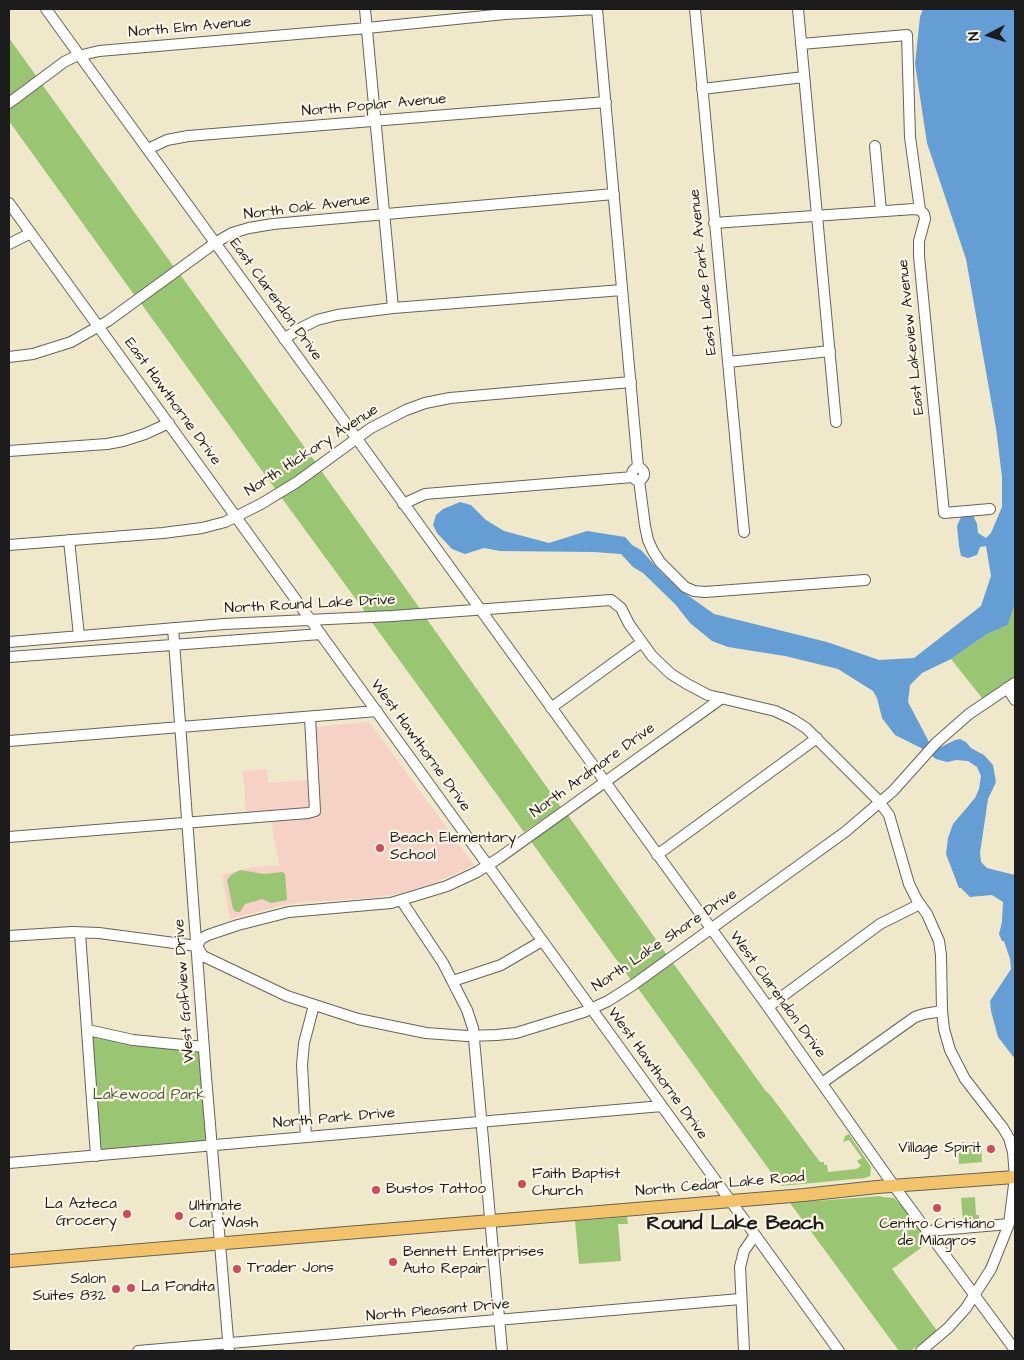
<!DOCTYPE html>
<style>
body{margin:0}
#map{position:relative;width:1024px;height:1360px;overflow:hidden;background:#efe8cb;font-family:"Architects Daughter",sans-serif}
canvas{display:block}
.frame{position:absolute;inset:0;border:10px solid #1c1c1c;pointer-events:none}
.north{position:absolute;left:964px;top:10px;width:50px;height:50px;-webkit-text-stroke:4px #fcf5e5;paint-order:stroke;rotate:265deg;font-size:14px;font-weight:700;line-height:20px;text-align:center;color:#1c1c1c}
.north::after{content:'';display:block;margin:auto;width:18px;height:22px;background:#1c1c1c;clip-path:polygon(50% 0,100% 100%,50% 72%,0 100%)}
</style>
<div id="map">
<canvas width="1024" height="1360"></canvas>
<div class="frame"></div>
<div class="north">N</div>
</div>
<script>
const g = document.querySelector('canvas').getContext('2d');
g.lineJoin = 'round';
function fillPath(path, color) {
  g.fillStyle = color;
  g.fill(path, 'evenodd');
}
function shape(rows) {
  const path = new Path2D();
  for (const r of rows) {
    if (r.length === 3) {
      path.moveTo(r[0] + r[2], r[1]);
      path.arc(r[0], r[1], r[2], 0, 2 * Math.PI);
      continue;
    }
    path.moveTo(r[0], r[1]);
    for (let i = 2; i < r.length; i += 2) path.lineTo(r[i], r[i + 1]);
  }
  return path;
}
function stroke(path, color, width, dash) {
  g.strokeStyle = color;
  g.lineWidth = width;
  g.lineCap = dash ? 'butt' : 'round';
  g.setLineDash(dash || []);
  g.stroke(path);
}
function drawText(font, color, halo, rows, align = 'center') {
  g.font = font + ' "Architects Daughter",sans-serif';
  g.lineWidth = 4.5;
  g.setLineDash([]);
  g.textBaseline = 'middle';
  g.strokeStyle = halo;
  g.fillStyle = color;
  for (const [text, x, y, turn = 0] of rows) {
    g.save();
    g.translate(x, y);
    g.rotate((+turn || 0) * Math.PI / 180);
    g.textAlign = isNaN(turn) ? turn : align;
    if (halo) g.strokeText(text, 0, 0);
    g.fillText(text, 0, 0);
    g.restore();
  }
}
fillPath(shape([
 [369,722,474,865,432,884,402,893,370,898,303,902,279,906,230,919,222,875,249,868,279,865,270,814,246,815,243,771,267,769,268,783,320,779,316,727]
]), '#f6d1c5');
fillPath(shape([
 [9,38,37,77,9,97],
 [41,83,174,267,135,296,9,121,9,107],
 [179,273,316,463,276,490,140,302],
 [320,469,421,610,366,613,281,497],
 [1014,606,1015,606,1015,683,986,703,951,659,987,634,1008,625],
 [426,618,561,807,524,832,371,621],
 [567,814,667,955,631,980,530,840],
 [240,870,264,874,282,872,285,874,287,900,271,903,262,899,245,904,240,912,236,912,233,909,227,880,231,875],
 [673,963,765,1090,771,1096,820,1162,824,1162,824,1165,827,1165,828,1172,856,1169,861,1166,857,1161,862,1158,849,1140,843,1142,845,1136,849,1134,871,1167,870,1176,865,1178,781,1186,637,987],
 [90,1035,201,1046,207,1146,98,1156],
 [981,1142,982,1162,959,1164,958,1144],
 [881,1196,882,1197,894,1198,905,1209,929,1242,892,1269,938,1332,910,1351,899,1351,790,1203],
 [975,1197,976,1215,979,1215,979,1221,963,1222,961,1198],
 [627,1217,628,1224,618,1224,621,1261,579,1264,575,1221]
]), '#9ac572');
fillPath(shape([
 [923,9,1015,9,1015,606,1014,606,1008,625,987,634,951,659,922,673,910,685,908,702,929,742,941,747,955,740,960,739,966,742,971,748,984,755,993,765,996,782,988,799,980,853,981,862,987,868,1015,875,1015,1059,998,1037,991,1011,990,1001,1011,969,1010,959,1004,941,1002,941,999,934,1002,922,1003,902,992,895,970,897,961,888,959,888,946,854,948,838,953,824,975,798,979,789,981,776,977,767,968,761,956,760,947,762,936,759,921,748,895,735,882,718,877,698,873,691,838,669,785,656,728,647,712,641,690,623,675,604,643,573,633,567,621,554,594,552,500,551,484,548,465,554,452,549,437,533,433,525,436,515,443,509,460,502,471,505,486,520,504,531,549,543,587,531,625,537,632,545,641,550,662,573,686,594,714,614,827,642,879,660,914,658,981,606,991,576,986,546,980,547,977,555,968,558,961,556,959,546,957,526,961,517,973,515,977,524,978,533,986,538,991,533,1002,507,1002,477,996,428,966,259,927,143,915,64,920,17]
]), '#659ed4');
const minor = shape([
 [46,9,768,1007,894,1186,1015,1350],
 [365,9,393,308],
 [597,9,638,467],
 [695,9,744,532],
 [798,9,836,422],
 [801,44,907,35,910,137,920,210,924,214,925,219,919,241,919,256,944,513,990,509],
 [702,89,804,77],
 [9,103,64,62,74,57,99,51,367,28,505,14,597,9],
 [875,146,881,211],
 [148,149,167,140,188,136,606,102],
 [9,203,839,1351],
 [714,223,914,209,920,210],
 [9,244,31,233],
 [284,339,299,329,317,320,337,315,393,308,622,290],
 [9,357,33,354,71,342,108,321,215,243,232,233,249,228,273,224,614,194],
 [728,362,830,351],
 [9,451,107,444,123,441,145,434,169,423],
 [638,474,6],
 [639,480,645,526,648,540,653,551,660,562,685,587,694,591,705,592,865,580],
 [403,504,425,494,633,477],
 [69,540,79,636],
 [9,545,163,533,202,528,225,522,261,504,297,482,371,428,406,410,425,403,450,398,631,382],
 [173,628,206,1077,229,1351],
 [9,642,224,624,392,616,611,600,621,608,629,624,652,656,671,674,687,684,708,695,775,711,792,719,806,728,877,799,889,815,909,884,917,900,927,914,939,941,941,955,942,1011,944,1029,950,1050,965,1079,1003,1128,1009,1138,1013,1152,1015,1177,1009,1224,991,1269,966,1308,948,1328,921,1351],
 [9,657,321,634],
 [1007,688,1015,700],
 [551,708,642,642],
 [9,741,377,711],
 [9,837,308,813,315,811,310,717],
 [657,855,817,738],
 [401,900,443,963,467,1010,473,1028,502,1351],
 [80,933,96,1156],
 [9,936,72,932,99,933,197,946,203,956,287,996,358,1019,426,1033,467,1036,497,1035,516,1033,584,1012,608,1001,633,985,845,832,893,791,936,743,969,714,1015,683],
 [197,946,201,939,208,935,238,925,289,912,391,903,447,886,477,872,499,858,722,698],
 [453,981,501,965,542,941],
 [768,1007,880,924,920,904],
 [88,1030,133,1040,204,1047],
 [822,1083,915,1017,924,1014,942,1011],
 [306,1137,302,1065,304,1043,314,1005],
 [9,1163,662,1106],
 [928,1231,1009,1224],
 [138,1351,740,1299],
 [744,1351,740,1267,744,1251,755,1235]
]);
const major = shape([
 [9,1261,804,1195,877,1187,1015,1177]
]);
stroke(minor, '#666359', 12);
stroke(major, '#666359', 14);
stroke(minor, '#fff', 10);
stroke(major, '#f2c36a', 12);
for (const [x, y, r, color] of [
 [380,848,5,"#d1495b"],
 [991,1149,5,"#d1495b"],
 [522,1184,5,"#d1495b"],
 [376,1190,5,"#d1495b"],
 [937,1208,5,"#d1495b"],
 [127,1214,5,"#d1495b"],
 [179,1216,5,"#d1495b"],
 [393,1262,5,"#d1495b"],
 [237,1269,5,"#d1495b"],
 [131,1288,5,"#d1495b"],
 [116,1289,5,"#d1495b"]
]) {
  const dot = new Path2D();
  dot.arc(x, y, r, 0, 2 * Math.PI);
  g.fillStyle = color;
  g.fill(dot);
  stroke(dot, '#fcf5e5', 2);
}
drawText('15px', '#1c1c1c', '#fcf5e5', [
 ["North Elm Avenue",190,28,-5],
 ["North Poplar Avenue",374,106,-5],
 ["North Oak Avenue",307,208,-7],
 ["East Lake Park Avenue",704,272,-96],
 ["East Clarendon Drive",275,300,54],
 ["East Lakeview Avenue",912,337,-96],
 ["East Hawthorne Drive",172,402,54],
 ["North Hickory Avenue",312,451,-33],
 ["North Round Lake Drive",310,605,-3],
 ["West Hawthorne Drive",420,746,54],
 ["North Ardmore Drive",593,771,-36],
 ["North Lake Shore Drive",665,941,-34],
 ["West Golfview Drive",185,991,-94],
 ["West Clarendon Drive",777,995,54],
 ["West Hawthorne Drive",657,1074,54],
 ["North Park Drive",334,1119,-5],
 ["North Cedar Lake Road",720,1185,-5],
 ["North Pleasant Drive",438,1311,-5]
]);
drawText('15px', '#1c1c1c', '#fcf5e5', [
 ["Beach Elementary",390,839],
 ["School",390,856],
 ["Village Spirit",981,1149,"right"],
 ["Faith Baptist",532,1175],
 ["Church",532,1192],
 ["Bustos Tattoo",386,1190],
 ["La Azteca",117,1205,"right"],
 ["Grocery",117,1222,"right"],
 ["Ultimate",189,1207],
 ["Car Wash",189,1224],
 ["Centro Cristiano",937,1225,"center"],
 ["de Milagros",937,1242,"center"],
 ["Bennett Enterprises",403,1253],
 ["Auto Repair",403,1270],
 ["Trader Jons",247,1269],
 ["Salon",106,1280,"right"],
 ["Suites 832",106,1297,"right"],
 ["La Fondita",141,1288]
], 'left');
drawText('15px', '#48573a', '#fcf5e5', [
 ["Lakewood Park",149,1096]
]);
drawText('bold 20px', '#1c1c1c', '#fcf5e5', [
 ["Round Lake Beach",735,1225]
]);
</script>
